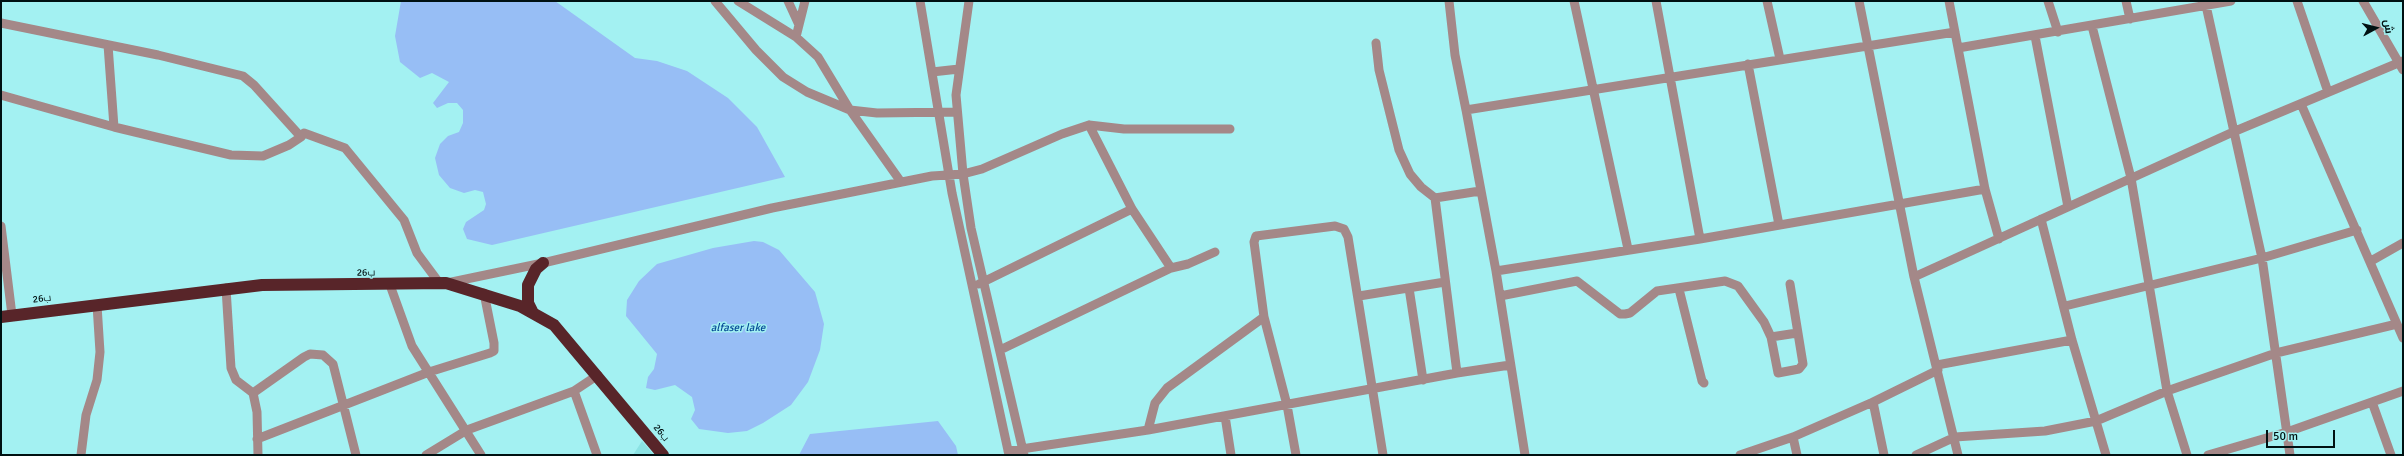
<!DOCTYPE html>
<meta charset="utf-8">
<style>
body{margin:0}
#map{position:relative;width:2404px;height:456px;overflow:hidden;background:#a3f1f2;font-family:Signika,Cairo,sans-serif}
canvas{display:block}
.frame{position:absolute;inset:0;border:2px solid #001112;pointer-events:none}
.north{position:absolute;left:2356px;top:8px;width:40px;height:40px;-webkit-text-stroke:3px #a3f1f2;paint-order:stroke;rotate:83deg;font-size:11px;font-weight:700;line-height:16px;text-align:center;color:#001112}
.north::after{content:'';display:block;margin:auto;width:14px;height:18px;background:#001112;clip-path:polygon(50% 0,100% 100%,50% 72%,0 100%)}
.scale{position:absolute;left:2266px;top:430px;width:69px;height:18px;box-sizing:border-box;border:2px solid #001112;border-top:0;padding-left:5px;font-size:12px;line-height:14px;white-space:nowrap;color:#001112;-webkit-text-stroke:3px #a3f1f2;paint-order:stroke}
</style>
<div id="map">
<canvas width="2404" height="456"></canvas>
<div class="frame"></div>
<div class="north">ش</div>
<div class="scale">50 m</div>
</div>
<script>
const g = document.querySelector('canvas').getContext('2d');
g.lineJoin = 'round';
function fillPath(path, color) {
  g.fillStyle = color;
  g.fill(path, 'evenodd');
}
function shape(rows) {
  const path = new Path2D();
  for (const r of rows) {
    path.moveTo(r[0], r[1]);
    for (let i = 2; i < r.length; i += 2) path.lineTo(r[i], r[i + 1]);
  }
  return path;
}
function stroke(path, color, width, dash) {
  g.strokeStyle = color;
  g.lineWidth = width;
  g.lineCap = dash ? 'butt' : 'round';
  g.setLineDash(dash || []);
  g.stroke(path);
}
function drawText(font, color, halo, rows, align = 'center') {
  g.font = font + ' Signika,Cairo,sans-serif';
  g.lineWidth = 3;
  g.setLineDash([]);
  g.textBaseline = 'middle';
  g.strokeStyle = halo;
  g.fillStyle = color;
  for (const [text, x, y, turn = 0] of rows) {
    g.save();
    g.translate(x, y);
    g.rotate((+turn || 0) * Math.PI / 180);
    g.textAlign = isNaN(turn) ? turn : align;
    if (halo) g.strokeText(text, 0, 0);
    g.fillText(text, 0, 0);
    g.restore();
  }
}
fillPath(shape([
 [642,441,654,455,633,455]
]), '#8be3e4');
fillPath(shape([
 [401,1,555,1,635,58,657,61,687,71,728,98,757,127,785,177,492,245,467,239,463,229,466,222,484,210,486,204,483,192,475,190,464,193,450,188,439,175,435,158,440,144,448,136,459,132,463,123,463,110,457,103,448,103,437,108,433,103,449,82,432,73,420,78,400,62,395,36],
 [754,241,763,242,779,250,815,292,824,324,820,350,808,382,791,405,763,423,747,431,728,433,699,429,691,419,695,410,692,397,675,385,655,390,646,388,648,377,654,369,657,354,626,316,627,300,639,281,657,264,713,248],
 [938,421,956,446,958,455,799,455,810,434]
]), '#97bef5');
stroke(shape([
 [715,1,756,50,783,77,807,92,850,110,901,182],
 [738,1,796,37,818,57,850,110,877,113,956,112],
 [788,1,799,25],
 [920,1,952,193,1009,455],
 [969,1,956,95,963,174,971,228,1024,455],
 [1449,1,1455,55,1466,110],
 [1574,1,1628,249],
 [1656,1,1700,239],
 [1767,1,1780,59],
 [1859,1,1914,277,1958,455],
 [1949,1,1985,189,1999,239],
 [2048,1,2058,32],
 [2126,1,2130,19],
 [2205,1,2262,258,2290,455],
 [2297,1,2328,92],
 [2363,1,2403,70],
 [1,23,158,55,243,76,254,85,301,137,304,133,345,148,404,220,417,253,440,284],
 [2092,26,2131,178,2167,391,2187,455],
 [2035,36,2068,207],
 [796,37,805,1],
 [1376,43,1379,70,1399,150,1410,174,1421,187,1435,198],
 [108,45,114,127],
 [1958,48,2231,1],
 [1748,64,1779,225],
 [932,72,959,69],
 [1,95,114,127,231,155,263,156,289,145,301,137],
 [2301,104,2403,338],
 [1089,125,1132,209,1171,268],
 [2041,219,2072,340,2106,455],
 [1,226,12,315],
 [2371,261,2403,243],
 [1496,271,1700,239,1985,189],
 [1914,277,2233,132,2403,61],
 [447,283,543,263,772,208,932,176,963,174,982,169,1062,134,1089,125,1124,129,1230,129],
 [979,284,1132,209],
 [390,285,412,346,481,455],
 [226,288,231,368,236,380,253,393,257,412,258,455],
 [1409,288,1423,380],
 [1679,289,1702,381,1704,383],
 [1359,296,1445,282],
 [1500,296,1577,281,1620,314,1625,314,1630,313,1657,291,1725,281,1738,286,1764,322,1771,337,1778,373,1799,369,1803,364,1790,284],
 [2065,306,2262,258,2357,230],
 [1771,337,1797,333],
 [1000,350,1171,268,1188,264,1215,252],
 [1937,365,2072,340],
 [1457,373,1435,198,1480,191],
 [574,391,597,455],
 [253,393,304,357,310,354,323,355,333,364,356,455],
 [1873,402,1884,455],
 [2372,402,2391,455],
 [1225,416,1231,455],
 [1148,430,1155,403,1167,388,1264,317],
 [1793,437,1797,455],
 [257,439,429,372,490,353,494,351,494,343,484,293],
 [1008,451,1148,430,1457,373,1510,365],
 [81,455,86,415,97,380,100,352,97,305],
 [426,455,467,430,574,391,598,375],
 [1296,455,1287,405,1264,317,1254,242,1256,236,1335,226,1344,229,1348,237,1383,455],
 [1525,455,1496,271,1466,110,1955,32],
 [1740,455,1793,437,1873,402,1938,370],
 [1916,455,1955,437,2045,431,2096,421,2167,391,2276,353,2397,324],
 [2208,455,2287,432,2403,391]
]), '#a48888', 9);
stroke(shape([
 [532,311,528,303,528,285,536,269,543,263],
 [1,317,262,285,446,283,520,306,554,325,663,455]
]), '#582529', 12);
drawText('10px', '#001112', '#a3f1f2', [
 ["26ب",366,273,-1],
 ["26ب",42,299,-7],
 ["26ب",661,433,51]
]);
drawText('italic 11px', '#044895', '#a3f1f2', [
 ["alfaser lake",738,328]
]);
</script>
